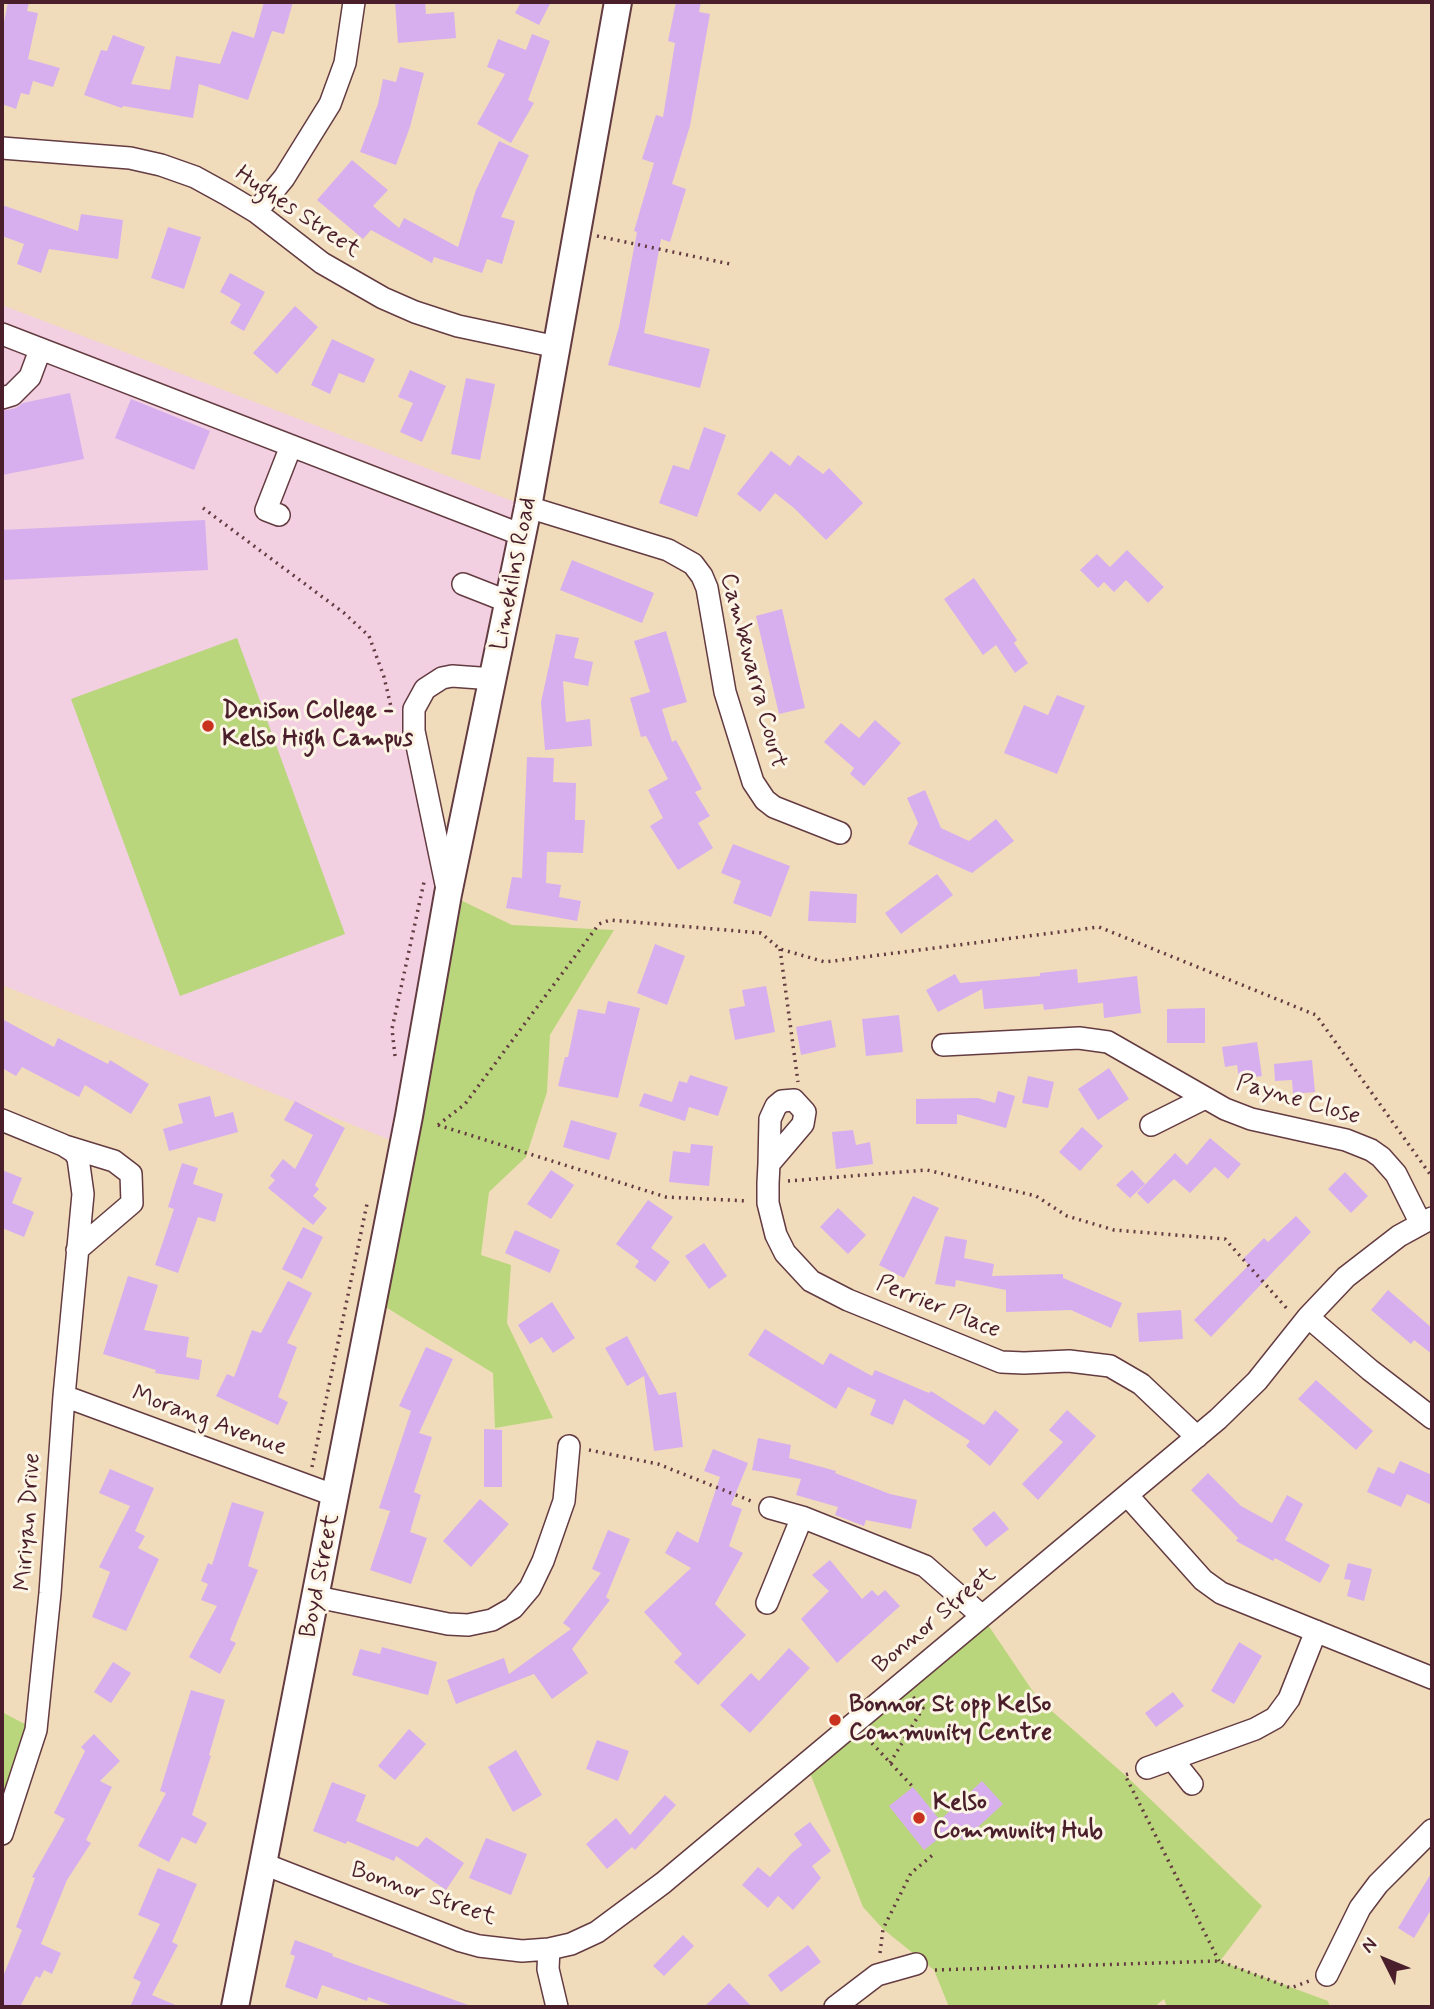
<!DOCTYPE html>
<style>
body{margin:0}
#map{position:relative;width:1434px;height:2009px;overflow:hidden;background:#f0dcbb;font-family:Mynerve,sans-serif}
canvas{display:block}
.frame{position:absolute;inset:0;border:4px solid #4a1f2b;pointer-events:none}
.north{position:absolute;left:1350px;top:1925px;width:70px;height:70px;-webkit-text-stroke:5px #fcf5e5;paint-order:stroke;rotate:313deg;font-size:19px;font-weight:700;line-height:28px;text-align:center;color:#4a1f2b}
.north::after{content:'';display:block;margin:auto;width:24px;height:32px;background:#4a1f2b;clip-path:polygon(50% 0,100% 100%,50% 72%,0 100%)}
</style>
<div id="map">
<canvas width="1434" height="2009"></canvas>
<div class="frame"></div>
<div class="north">N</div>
</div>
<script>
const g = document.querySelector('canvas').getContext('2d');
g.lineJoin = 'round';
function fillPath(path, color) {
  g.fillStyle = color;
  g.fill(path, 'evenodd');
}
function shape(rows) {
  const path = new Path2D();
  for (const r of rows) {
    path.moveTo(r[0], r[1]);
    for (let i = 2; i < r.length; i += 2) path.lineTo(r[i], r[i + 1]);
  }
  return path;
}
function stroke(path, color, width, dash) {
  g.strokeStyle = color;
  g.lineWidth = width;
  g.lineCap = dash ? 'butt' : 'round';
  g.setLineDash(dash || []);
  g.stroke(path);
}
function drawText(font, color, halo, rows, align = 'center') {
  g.font = font + ' Mynerve,sans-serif';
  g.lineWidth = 6;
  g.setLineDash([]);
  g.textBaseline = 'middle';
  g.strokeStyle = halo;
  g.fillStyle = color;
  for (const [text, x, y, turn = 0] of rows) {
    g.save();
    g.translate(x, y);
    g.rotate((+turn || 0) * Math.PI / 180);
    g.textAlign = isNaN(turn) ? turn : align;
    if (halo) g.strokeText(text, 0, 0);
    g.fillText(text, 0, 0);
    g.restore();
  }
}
fillPath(shape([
 [2,305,528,507,494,679,462,676,418,698,448,894,403,1145,2,985]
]), '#f2cfe1');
fillPath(shape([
 [237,638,345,934,180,996,71,699],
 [448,894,512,925,614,930,550,1035,547,1092,526,1157,489,1192,481,1255,511,1265,507,1323,553,1418,495,1428,493,1373,379,1303],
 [982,1616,1038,1699,1125,1775,1262,1906,1220,1961,1328,2001,1330,2007,1167,2007,1164,1999,1154,2007,949,2007,934,1970,883,1929,863,1907,806,1763],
 [2,1712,36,1730,2,1834]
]), '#bad67c');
fillPath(shape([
 [8,2,29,2,27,11,38,13,28,59,60,68,53,87,33,81,29,95,21,93,16,109,2,104,2,32],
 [264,2,293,2,284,34,272,31,248,100,199,84,193,118,123,106,122,108,84,95,101,50,107,51,113,35,145,47,131,84,170,90,176,56,220,64,232,31,254,38],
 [395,2,425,2,426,14,454,12,456,38,398,43],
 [521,2,551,2,539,25,515,13],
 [676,2,701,2,699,12,710,14,690,126,672,184,686,189,670,242,661,239,644,333,710,349,700,388,608,365,619,327,637,232,634,231,654,163,642,159,656,115,663,117,675,43,668,41],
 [532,34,550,41,528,100,534,103,511,143,477,124,505,74,487,67,498,39,526,50],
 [400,67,424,73,410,127,396,165,360,152,378,104,383,79,396,82],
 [499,141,529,155,501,217,515,221,502,264,487,259,482,273,434,257,432,263,371,230,363,239,317,200,352,160,388,190,373,206,399,228,404,218,458,247,476,190],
 [2,205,78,231,81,214,123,220,118,259,49,249,41,273,17,264,24,244,2,236],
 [168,227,201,237,184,289,151,278],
 [230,273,265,292,244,331,230,323,241,304,220,292],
 [295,306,318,327,277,374,253,353],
 [332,339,375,359,364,383,339,373,330,394,311,385],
 [410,370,446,386,422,442,400,432,413,403,398,397],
 [466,378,495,384,480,460,451,454],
 [70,393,84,459,2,475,2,411,16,408,23,403],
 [131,399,210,431,194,470,115,438],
 [704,427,726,435,697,517,659,503,673,465,689,470],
 [771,451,790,466,798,455,823,474,829,468,863,503,826,540,794,508,775,493,760,512,737,494],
 [205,520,208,570,2,580,2,530],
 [1127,550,1164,587,1148,603,1126,580,1114,592,1104,582,1098,588,1080,570,1097,554,1110,567],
 [572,560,654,593,642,623,560,590],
 [974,578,1017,640,1014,643,1028,663,1015,673,996,645,983,655,944,599],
 [782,609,805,708,779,714,756,616],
 [666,631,687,702,662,709,672,742,676,740,702,789,695,792,710,816,698,823,713,848,678,870,650,826,663,818,648,790,668,779,646,736,641,737,630,698,650,692,634,641],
 [556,634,579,638,574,658,593,662,588,686,563,681,566,722,590,719,592,746,545,750,541,702],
 [1057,695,1085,706,1057,774,1004,753,1024,705,1048,715],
 [875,720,901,743,864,786,850,774,854,768,824,742,841,723,859,738],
 [527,757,554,758,553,782,576,783,575,820,585,820,583,853,547,852,546,883,561,885,559,897,581,901,577,921,506,908,512,877,522,878],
 [925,790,941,828,969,841,996,819,1014,841,972,873,908,844,918,823,907,798],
 [733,844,790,866,771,917,733,903,741,881,721,873],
 [937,874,953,895,901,934,885,913],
 [810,891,857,894,856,923,808,921],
 [655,944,685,956,667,1005,637,993],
 [1077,969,1078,983,1137,976,1141,1013,1104,1018,1103,1003,1044,1010,1043,1004,984,1009,982,989,938,1012,926,990,955,974,960,983,1040,976,1040,973],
 [766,986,775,1032,735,1040,729,1009,745,1006,742,990],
 [608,1001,640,1008,618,1098,558,1086,565,1057,568,1057,578,1009,605,1014],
 [1205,1008,1205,1043,1167,1043,1167,1009],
 [899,1015,903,1052,866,1056,862,1019],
 [2,1019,54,1047,58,1038,108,1064,110,1060,149,1084,131,1114,85,1085,79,1097,22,1067,16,1076,2,1068],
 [831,1020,836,1047,801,1055,796,1027],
 [1257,1042,1262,1076,1239,1079,1237,1065,1225,1067,1222,1047],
 [1312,1060,1315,1092,1293,1094,1292,1080,1275,1081,1274,1064],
 [1109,1068,1129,1099,1098,1120,1078,1089],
 [690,1075,728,1087,718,1116,689,1107,685,1121,639,1106,644,1093,672,1102,679,1081,687,1083],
 [1028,1076,1054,1082,1048,1108,1022,1103],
 [998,1091,1015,1096,1006,1128,957,1114,957,1124,916,1124,916,1099,978,1098,995,1103],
 [210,1096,215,1117,233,1112,238,1132,169,1151,163,1129,183,1123,178,1104],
 [295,1101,345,1128,315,1185,319,1189,313,1196,327,1208,313,1225,268,1188,275,1180,270,1176,283,1159,295,1169,313,1135,284,1120],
 [571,1120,617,1133,609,1160,563,1147],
 [1082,1127,1103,1146,1080,1171,1059,1152],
 [853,1130,856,1145,870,1142,873,1164,836,1169,832,1132],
 [1210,1138,1241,1164,1228,1179,1215,1167,1190,1193,1174,1179,1148,1204,1137,1193,1175,1153,1187,1165],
 [691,1144,713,1146,709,1186,669,1182,673,1151,690,1153],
 [182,1163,198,1168,193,1184,223,1194,215,1222,198,1217,178,1273,155,1265,174,1209,168,1207],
 [2,1170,22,1178,12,1203,34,1212,24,1237,2,1228],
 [551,1170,574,1185,551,1219,527,1204],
 [1132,1170,1145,1184,1130,1198,1116,1185],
 [1345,1172,1368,1196,1351,1213,1328,1189],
 [913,1196,939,1208,904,1278,879,1265],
 [648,1200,673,1217,651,1248,670,1262,655,1282,635,1267,639,1261,616,1244],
 [838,1208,866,1235,848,1254,820,1227],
 [1296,1216,1311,1232,1211,1337,1194,1320,1249,1265,1243,1259,1264,1238,1268,1242],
 [303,1227,323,1237,302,1279,282,1269],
 [515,1230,560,1250,550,1273,505,1253],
 [945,1236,967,1240,964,1258,994,1264,992,1276,1063,1274,1063,1278,1122,1303,1111,1328,1071,1310,1006,1312,1006,1290,956,1280,955,1287,935,1284],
 [704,1243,727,1276,709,1289,685,1256],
 [128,1276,158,1285,144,1330,189,1337,186,1357,202,1360,199,1380,155,1373,156,1370,103,1354],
 [288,1281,312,1293,287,1343,297,1347,278,1397,288,1402,278,1425,216,1396,227,1374,234,1377,252,1330,261,1333],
 [1388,1290,1432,1328,1432,1354,1414,1340,1411,1344,1371,1310],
 [552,1302,575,1338,553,1353,542,1337,530,1344,518,1325],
 [1181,1310,1183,1339,1139,1342,1137,1313],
 [765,1329,823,1365,830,1353,872,1376,875,1370,929,1393,931,1391,984,1425,995,1410,1019,1430,990,1466,966,1446,970,1441,904,1399,893,1425,870,1415,876,1400,848,1387,836,1409,748,1355],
 [627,1336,659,1395,676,1392,683,1447,654,1451,644,1376,627,1386,605,1348],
 [426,1347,453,1359,419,1433,432,1437,414,1492,421,1495,410,1532,427,1538,411,1584,370,1570,390,1511,379,1508,411,1411,399,1406],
 [1316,1380,1373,1431,1356,1450,1298,1399],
 [1067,1410,1096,1436,1038,1500,1022,1484,1063,1442,1049,1430],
 [484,1429,502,1430,502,1487,484,1487],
 [758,1438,791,1445,789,1458,836,1471,835,1473,890,1494,917,1500,911,1529,866,1520,864,1526,835,1515,838,1507,796,1495,801,1479,752,1470],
 [713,1449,748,1463,731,1505,742,1509,729,1546,743,1553,715,1604,746,1635,698,1685,674,1662,682,1654,644,1612,691,1568,665,1553,677,1531,698,1543,720,1477,704,1471],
 [1400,1461,1432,1475,1432,1505,1407,1494,1401,1507,1367,1492,1378,1467,1394,1474],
 [110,1469,154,1488,135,1531,145,1536,138,1548,159,1559,126,1631,92,1617,110,1572,99,1567,130,1506,99,1493],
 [1208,1473,1241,1506,1272,1523,1287,1495,1303,1504,1285,1540,1330,1565,1320,1583,1275,1558,1273,1561,1236,1541,1238,1538,1191,1490],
 [480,1499,509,1524,471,1567,443,1541],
 [232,1502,264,1512,248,1566,258,1570,230,1640,236,1643,220,1674,189,1657,217,1606,201,1600,208,1584,201,1581,208,1563,212,1565],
 [994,1511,1009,1529,986,1547,972,1529],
 [608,1530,630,1539,606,1597,610,1600,572,1649,588,1673,552,1699,534,1674,456,1704,447,1680,504,1658,509,1674,571,1629,563,1623,601,1573,592,1569],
 [830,1560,862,1599,872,1590,878,1596,885,1590,900,1606,837,1663,801,1619,829,1591,812,1575],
 [1348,1563,1372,1569,1364,1601,1347,1596,1351,1580,1344,1579],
 [1239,1642,1262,1656,1234,1704,1211,1691],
 [382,1647,437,1662,428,1695,352,1675,360,1649,380,1654],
 [789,1648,810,1668,750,1733,720,1705,751,1673,759,1681],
 [113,1662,131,1673,111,1703,94,1692],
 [191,1690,225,1700,209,1755,211,1756,192,1815,207,1823,196,1844,182,1837,169,1862,138,1846,166,1793,160,1791],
 [1173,1692,1184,1706,1156,1727,1145,1713],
 [409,1729,426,1744,395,1780,378,1766],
 [94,1734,120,1761,100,1781,112,1787,86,1840,91,1843,67,1880,41,1944,61,1953,52,1974,44,1970,40,1978,36,1976,20,2007,2,2007,2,1979,22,1930,16,1927,35,1878,32,1877,65,1819,54,1813,85,1751,81,1747],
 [597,1740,629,1751,618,1781,586,1769],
 [516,1750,542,1795,513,1812,488,1767],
 [982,1781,1003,1804,963,1841,952,1828,924,1850,889,1806,913,1787,940,1820],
 [332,1782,366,1795,356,1821,418,1847,426,1837,464,1863,446,1890,396,1856,394,1861,347,1841,346,1844,313,1831],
 [665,1795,676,1805,635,1850,632,1847,607,1869,586,1844,616,1818,630,1835],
 [810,1822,831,1851,812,1866,821,1878,793,1910,778,1896,768,1908,742,1885,758,1867,770,1877,792,1853,802,1845,794,1834],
 [486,1838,527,1854,511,1895,469,1878],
 [158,1868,197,1884,172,1942,178,1945,152,1995,180,2007,130,2007,141,1982,133,1978,160,1924,138,1915],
 [1432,1872,1432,1908,1414,1938,1398,1928],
 [683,1935,694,1946,664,1976,653,1966],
 [295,1940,333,1954,332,1956,471,2006,471,2007,396,2007,368,1997,367,2001,322,1985,317,1999,285,1987,295,1956,290,1954],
 [808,1945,821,1962,781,1992,768,1975],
 [729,1983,752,2007,704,2007]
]), '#d7afee');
const minor = shape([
 [2,148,130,158,161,165,195,177,226,194,256,212,322,263,383,298,415,312,458,326,557,347],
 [256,212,284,178,330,104,345,63,354,2],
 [2,334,522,535],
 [2,398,12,395,30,377,40,350],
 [528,507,668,550,693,564,702,576,707,588,725,692,753,782,765,800,774,807,840,833],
 [279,515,266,510,291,446],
 [463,584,509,602],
 [447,889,414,731,414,709,425,689,442,678,452,676,494,679],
 [943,1045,1079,1038,1108,1042,1225,1109,1251,1119,1346,1140,1371,1150,1381,1157,1396,1174,1421,1224],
 [2,1120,63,1145,74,1152,78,1158,83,1194,64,1396,50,1593,36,1730,2,1834],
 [1151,1125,1205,1098],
 [65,1146,114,1161,131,1174,132,1203,77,1250],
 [769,1164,803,1124,805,1112,794,1100,782,1101,776,1106,770,1119,769,1164,768,1183,768,1203,776,1235,785,1253,811,1281,848,1300,1001,1362,1024,1363,1069,1361,1110,1366,1141,1384,1197,1437],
 [1308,1317,1370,1370,1432,1418],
 [64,1396,336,1496],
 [1127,1495,1203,1580,1221,1593,1432,1678],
 [770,1508,802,1517,925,1566,982,1616],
 [317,1597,448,1624,468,1625,492,1620,513,1608,530,1588,543,1561,564,1501,569,1446],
 [767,1603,802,1517],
 [1172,1759,1192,1784],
 [1147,1768,1255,1729,1275,1718,1289,1699,1316,1631],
 [264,1864,461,1941,479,1946,522,1951,549,1949,571,1944,597,1932,663,1883,1218,1419,1257,1381,1308,1317,1346,1277,1399,1236,1432,1218],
 [549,1949,548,1969,557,2007],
 [1327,1975,1360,1908,1378,1884,1432,1830],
 [835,2007,877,1975,916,1964]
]);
const major = shape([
 [235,2007,409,1116,448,894,528,507,618,2]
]);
stroke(minor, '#633b41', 24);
stroke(major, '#633b41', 30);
stroke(shape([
 [597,236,730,264],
 [203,508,344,613,369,636,384,677,392,711],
 [780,949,798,1082],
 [395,1056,392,1029,424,882],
 [438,1125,465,1104,599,924,610,920,761,933,780,949,825,962,1099,927,1316,1015,1432,1177],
 [438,1125,666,1197,748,1201],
 [788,1181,927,1170,1036,1196,1067,1216,1114,1230,1225,1239,1289,1311],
 [589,1450,658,1464,751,1501],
 [312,1467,367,1204],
 [867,1738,913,1787],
 [890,1763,923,1708,913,1697],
 [1128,1774,1125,1775,1219,1961],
 [880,1953,883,1929,911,1873,935,1853],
 [935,1970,1219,1961,1291,1988,1309,1981]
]), '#633b41', 3.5, [2, 5]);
stroke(minor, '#fff', 21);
stroke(major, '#fff', 26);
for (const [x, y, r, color] of [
 [208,726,7,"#c8321e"],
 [835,1720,7,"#c8321e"],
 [919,1818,7,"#c8321e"]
]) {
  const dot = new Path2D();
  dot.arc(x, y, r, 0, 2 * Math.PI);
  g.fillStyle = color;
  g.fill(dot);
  stroke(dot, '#fcf5e5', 2.5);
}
drawText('24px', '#4a1f2b', '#fcf5e5', [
 ["Hughes Street",297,213,34],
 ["Limekilns Road",515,574,-79],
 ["Cambewarra Court",752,671,75],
 ["Payne Close",1298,1101,16],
 ["Perrier Place",938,1308,22],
 ["Morang Avenue",209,1422,20],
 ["Miriyan Drive",29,1522,-86],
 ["Boyd Street",321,1576,-79],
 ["Bonnor Street",935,1621,-40],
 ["Bonnor Street",423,1895,19]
]);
drawText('bold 24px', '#4a1f2b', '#fcf5e5', [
 ["Denison College -",222,712],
 ["Kelso High Campus",222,740],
 ["Bonnor St opp Kelso",849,1706],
 ["Community Centre",849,1734],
 ["Kelso",933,1804],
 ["Community Hub",933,1832]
], 'left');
</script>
